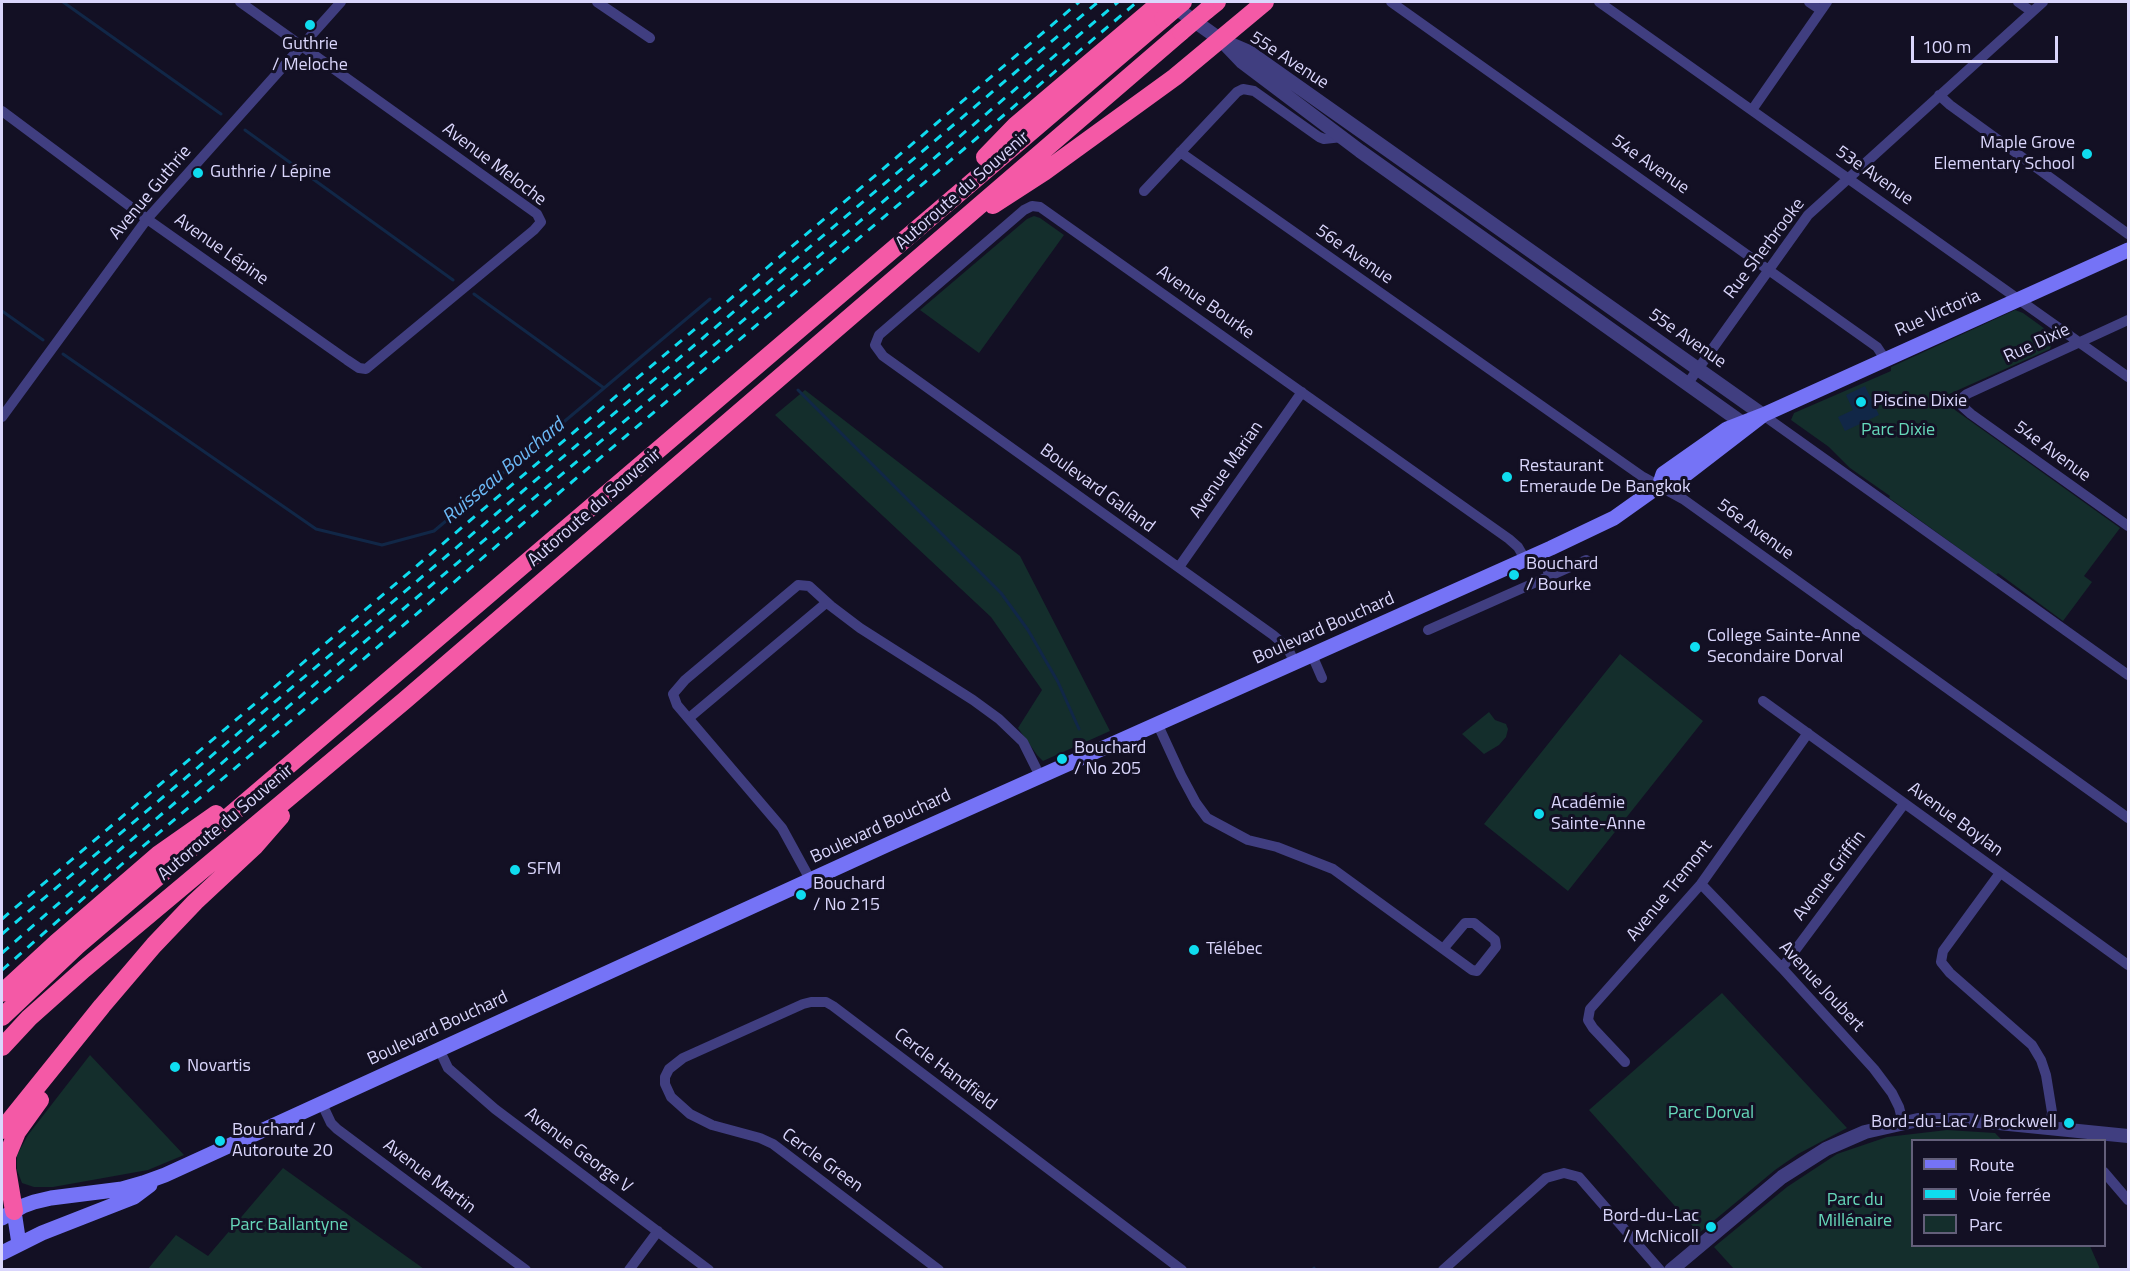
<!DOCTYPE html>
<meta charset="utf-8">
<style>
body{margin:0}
#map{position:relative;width:2130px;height:1271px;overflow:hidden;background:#131024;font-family:"Titillium Web",sans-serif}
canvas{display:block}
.frame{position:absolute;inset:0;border:3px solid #dad6fc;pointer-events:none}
.legend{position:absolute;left:1911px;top:1139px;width:195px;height:108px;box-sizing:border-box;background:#131024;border:2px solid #635f7a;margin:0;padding:8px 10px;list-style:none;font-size:18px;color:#dad6fc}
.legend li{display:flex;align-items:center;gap:12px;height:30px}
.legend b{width:30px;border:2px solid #635f7a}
.scale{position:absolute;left:1911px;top:36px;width:147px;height:27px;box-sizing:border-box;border:3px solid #dad6fc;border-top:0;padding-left:8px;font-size:18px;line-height:21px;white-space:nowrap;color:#dad6fc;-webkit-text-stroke:4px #131024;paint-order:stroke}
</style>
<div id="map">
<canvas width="2130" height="1271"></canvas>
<div class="frame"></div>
<ul class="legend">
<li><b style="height:8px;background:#7573f6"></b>Route</li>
<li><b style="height:8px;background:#0fdcef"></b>Voie ferrée</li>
<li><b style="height:16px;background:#142e2c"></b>Parc</li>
</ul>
<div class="scale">100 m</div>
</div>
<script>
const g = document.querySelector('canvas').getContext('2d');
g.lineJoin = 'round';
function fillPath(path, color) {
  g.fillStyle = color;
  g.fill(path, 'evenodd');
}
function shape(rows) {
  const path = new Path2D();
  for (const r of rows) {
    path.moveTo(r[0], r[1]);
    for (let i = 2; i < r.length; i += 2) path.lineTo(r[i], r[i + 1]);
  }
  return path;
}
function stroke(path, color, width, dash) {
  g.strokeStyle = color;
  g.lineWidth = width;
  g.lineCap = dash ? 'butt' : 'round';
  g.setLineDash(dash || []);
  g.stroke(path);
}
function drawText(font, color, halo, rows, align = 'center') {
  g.font = font + ' "Titillium Web",sans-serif';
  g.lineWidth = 6;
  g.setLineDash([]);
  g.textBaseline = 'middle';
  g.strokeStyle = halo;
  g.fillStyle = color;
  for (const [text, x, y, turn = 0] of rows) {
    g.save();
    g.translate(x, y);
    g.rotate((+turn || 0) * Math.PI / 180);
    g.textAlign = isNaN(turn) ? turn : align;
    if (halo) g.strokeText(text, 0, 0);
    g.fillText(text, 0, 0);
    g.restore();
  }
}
fillPath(shape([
 [1034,216,1040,218,1064,235,979,353,920,310,1027,219],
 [2015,310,2023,313,2052,334,2053,340,2050,349,1947,395,1946,398,1955,410,2120,528,2084,576,2092,582,2063,621,1998,573,1996,575,1889,498,1890,496,1850,468,1829,447,1791,420,1794,413,1891,371,1891,367],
 [805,390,1020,556,1110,731,1043,761,1037,755,1018,728,1042,690,991,617,775,415],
 [1620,654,1703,721,1568,891,1484,824],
 [1489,712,1495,720,1506,724,1508,729,1506,737,1499,745,1484,754,1462,734],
 [1722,993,1847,1128,1798,1154,1775,1170,1699,1233,1589,1110],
 [90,1055,184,1155,148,1170,53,1187,34,1187,22,1183,17,1170,17,1155,28,1135],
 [1947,1130,1995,1133,2002,1140,1912,1140,1912,1246,2090,1246,2100,1269,1734,1269,1714,1247,1787,1187,1837,1154,1887,1137],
 [283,1168,424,1269,148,1269,176,1235,208,1256]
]), '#142e2c');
fillPath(shape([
 [1865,386,1879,415,1845,431,1838,417,1853,410,1846,395]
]), '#112747');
stroke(shape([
 [63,2,221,114],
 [245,130,453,280],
 [474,294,604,388],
 [2,311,43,340],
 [63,354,316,529,382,545,434,531,710,299],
 [798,390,1001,593,1028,630,1058,682,1079,729],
 [1314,1268,1315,1270]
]), '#112747', 3);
stroke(shape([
 [597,2,650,38],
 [1391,2,1877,347,1885,359],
 [1599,2,2128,377],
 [1809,2,1821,10],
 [2018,2,2031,11],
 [1939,95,1950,105,2128,234],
 [1752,110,1827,2],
 [2,111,147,219,347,360,359,368,366,369,534,230,541,222,537,214,240,2],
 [1180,152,1643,477,1683,499,2128,818],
 [1144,191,1237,92,1243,89,1254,91,1319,137,1324,139,1342,137],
 [2128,320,1967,394,1962,398,1960,402,1962,406,1971,414,2128,526],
 [1688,383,1808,215,2043,2],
 [1763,415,2128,675],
 [2,417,147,219,341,2],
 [1540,552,1550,576],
 [1179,567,1302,392],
 [1428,630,1586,560],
 [1312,655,1322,678],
 [1295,663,1287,647,1273,635,883,356,875,345,879,335,1024,210,1032,206,1040,207,1509,539,1518,547,1525,559],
 [1763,701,2128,965],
 [689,718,826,603],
 [1158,725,1181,775,1196,803,1207,818,1248,840,1277,847,1333,869,1472,970,1477,971,1496,947,1495,940,1474,923,1465,923,1443,949],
 [2000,873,1943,951,1941,962,1950,973,2032,1045,2041,1060,2046,1075,2052,1112,2050,1129],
 [811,881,782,828,677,705,673,694,685,680,798,585,809,586,831,606,860,628,973,700,999,719,1023,742,1040,776],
 [1701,884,1782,968,1874,1069,1892,1093,1899,1107,1903,1123],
 [1782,968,1904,804],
 [439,1049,448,1068,495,1109,709,1270],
 [1625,1062,1593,1028,1588,1020,1590,1009,1701,884,1808,733],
 [322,1104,331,1123,337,1129,526,1270],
 [2104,1172,2128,1200],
 [629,1270,658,1231],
 [939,1270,773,1144,760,1138,712,1125,690,1114,671,1097,665,1084,665,1077,669,1069,683,1058,803,1004,811,1002,826,1002,833,1006,1182,1270],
 [1443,1270,1546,1178,1564,1173,1579,1177,1660,1270]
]), '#403e80', 10);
stroke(shape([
 [1169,3,1221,40,1242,62,1360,151,1748,427],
 [1228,43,1249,52,1763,415],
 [1671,1270,1782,1177,1826,1149,1865,1132,1918,1120,1969,1120,2128,1136]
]), '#403e80', 14);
stroke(shape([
 [1659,486,1663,474,1727,429,1763,415,2128,250],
 [14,1211,19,1244],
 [2,1218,23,1206,34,1202,51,1198,122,1189,143,1183,165,1175,891,843,1551,548,1614,518,1659,486,1676,482,1763,415],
 [2,1253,42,1233,134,1197,150,1185]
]), '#7573f6', 15);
stroke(shape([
 [1207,10,1217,2],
 [985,157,1016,125,1161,2],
 [993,205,1044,172,1175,77,1265,2],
 [2,993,56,943,159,854,216,814],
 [2,1017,77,946,1163,19],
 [2,1047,29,1018,84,969,404,701,1181,32],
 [2,1130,102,1006,154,945,195,902,254,847,281,816],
 [14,1211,7,1169,7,1156,17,1132,40,1100]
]), '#f459a6', 18);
stroke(shape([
 [2,919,1079,2],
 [2,934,1098,2],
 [2,953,123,847,1118,2],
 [2,970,121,865,1137,2]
]), '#0fdcef', 3, [9, 8]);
stroke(shape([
 [1163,19,1183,2],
 [1181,32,1207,10]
]), '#f459a6', 18);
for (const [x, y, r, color] of [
 [310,25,6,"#0fdcef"],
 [2087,154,6,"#0fdcef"],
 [198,173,6,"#0fdcef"],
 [1861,402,6,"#0fdcef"],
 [1507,477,6,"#0fdcef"],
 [1514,575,6,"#0fdcef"],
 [1695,647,6,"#0fdcef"],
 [1062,759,6,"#0fdcef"],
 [1539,814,6,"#0fdcef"],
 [515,870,6,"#0fdcef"],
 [801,895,6,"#0fdcef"],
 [1194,950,6,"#0fdcef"],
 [175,1067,6,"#0fdcef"],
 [2069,1123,6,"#0fdcef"],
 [220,1141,6,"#0fdcef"],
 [1711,1227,6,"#0fdcef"]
]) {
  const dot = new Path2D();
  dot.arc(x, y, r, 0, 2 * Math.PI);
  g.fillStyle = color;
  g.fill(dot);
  stroke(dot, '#131024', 2);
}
drawText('18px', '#dad6fc', '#131024', [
 ["Guthrie",310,45,"center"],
 ["/ Meloche",310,66,"center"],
 ["Maple Grove",2075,144,"right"],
 ["Elementary School",2075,165,"right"],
 ["Guthrie / Lépine",210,173],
 ["Piscine Dixie",1873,402],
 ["Restaurant",1519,467],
 ["Emeraude De Bangkok",1519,488],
 ["Bouchard",1526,565],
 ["/ Bourke",1526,586],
 ["College Sainte-Anne",1707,637],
 ["Secondaire Dorval",1707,658],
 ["Bouchard",1074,749],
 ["/ No 205",1074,770],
 ["Académie",1551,804],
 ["Sainte-Anne",1551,825],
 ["SFM",527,870],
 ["Bouchard",813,885],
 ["/ No 215",813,906],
 ["Télébec",1206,950],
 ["Novartis",187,1067],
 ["Bord-du-Lac / Brockwell",2057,1123,"right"],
 ["Bouchard /",232,1131],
 ["Autoroute 20",232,1152],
 ["Bord-du-Lac",1699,1217,"right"],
 ["/ McNicoll",1699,1238,"right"]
], 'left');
drawText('18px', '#dad6fc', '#131024', [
 ["55e Avenue",1289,61,33],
 ["Avenue Meloche",494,165,37],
 ["54e Avenue",1650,165,35],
 ["53e Avenue",1874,176,35],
 ["Autoroute du Souvenir",963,191,-41],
 ["Avenue Guthrie",151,193,-50],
 ["Rue Sherbrooke",1765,249,-53],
 ["Avenue Lépine",221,250,35],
 ["56e Avenue",1354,255,35],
 ["Avenue Bourke",1205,303,35],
 ["Rue Victoria",1938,314,-24],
 ["55e Avenue",1687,339,35],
 ["Rue Dixie",2037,344,-25],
 ["54e Avenue",2052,452,36],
 ["Avenue Marian",1227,470,-55],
 ["Boulevard Galland",1097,489,36],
 ["Autoroute du Souvenir",595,508,-41],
 ["56e Avenue",1755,530,36],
 ["Boulevard Bouchard",1324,629,-24],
 ["Avenue Boylan",1955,820,36],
 ["Autoroute du Souvenir",226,823,-40],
 ["Boulevard Bouchard",881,827,-25],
 ["Avenue Griffin",1830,876,-53],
 ["Avenue Tremont",1670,891,-51],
 ["Avenue Joubert",1821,987,47],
 ["Boulevard Bouchard",438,1029,-25],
 ["Cercle Handfield",945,1070,37],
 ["Avenue George V",578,1151,37],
 ["Cercle Green",822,1161,36],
 ["Avenue Martin",429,1177,37]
]);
drawText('18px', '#66d8ba', '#131024', [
 ["Parc Dixie",1898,431],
 ["Parc Dorval",1711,1114],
 ["Parc du",1855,1201],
 ["Millénaire",1855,1222],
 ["Parc Ballantyne",289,1226]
]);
drawText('italic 20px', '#6bb8f5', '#131024', [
 ["Ruisseau Bouchard",504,472,-40]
]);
</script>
